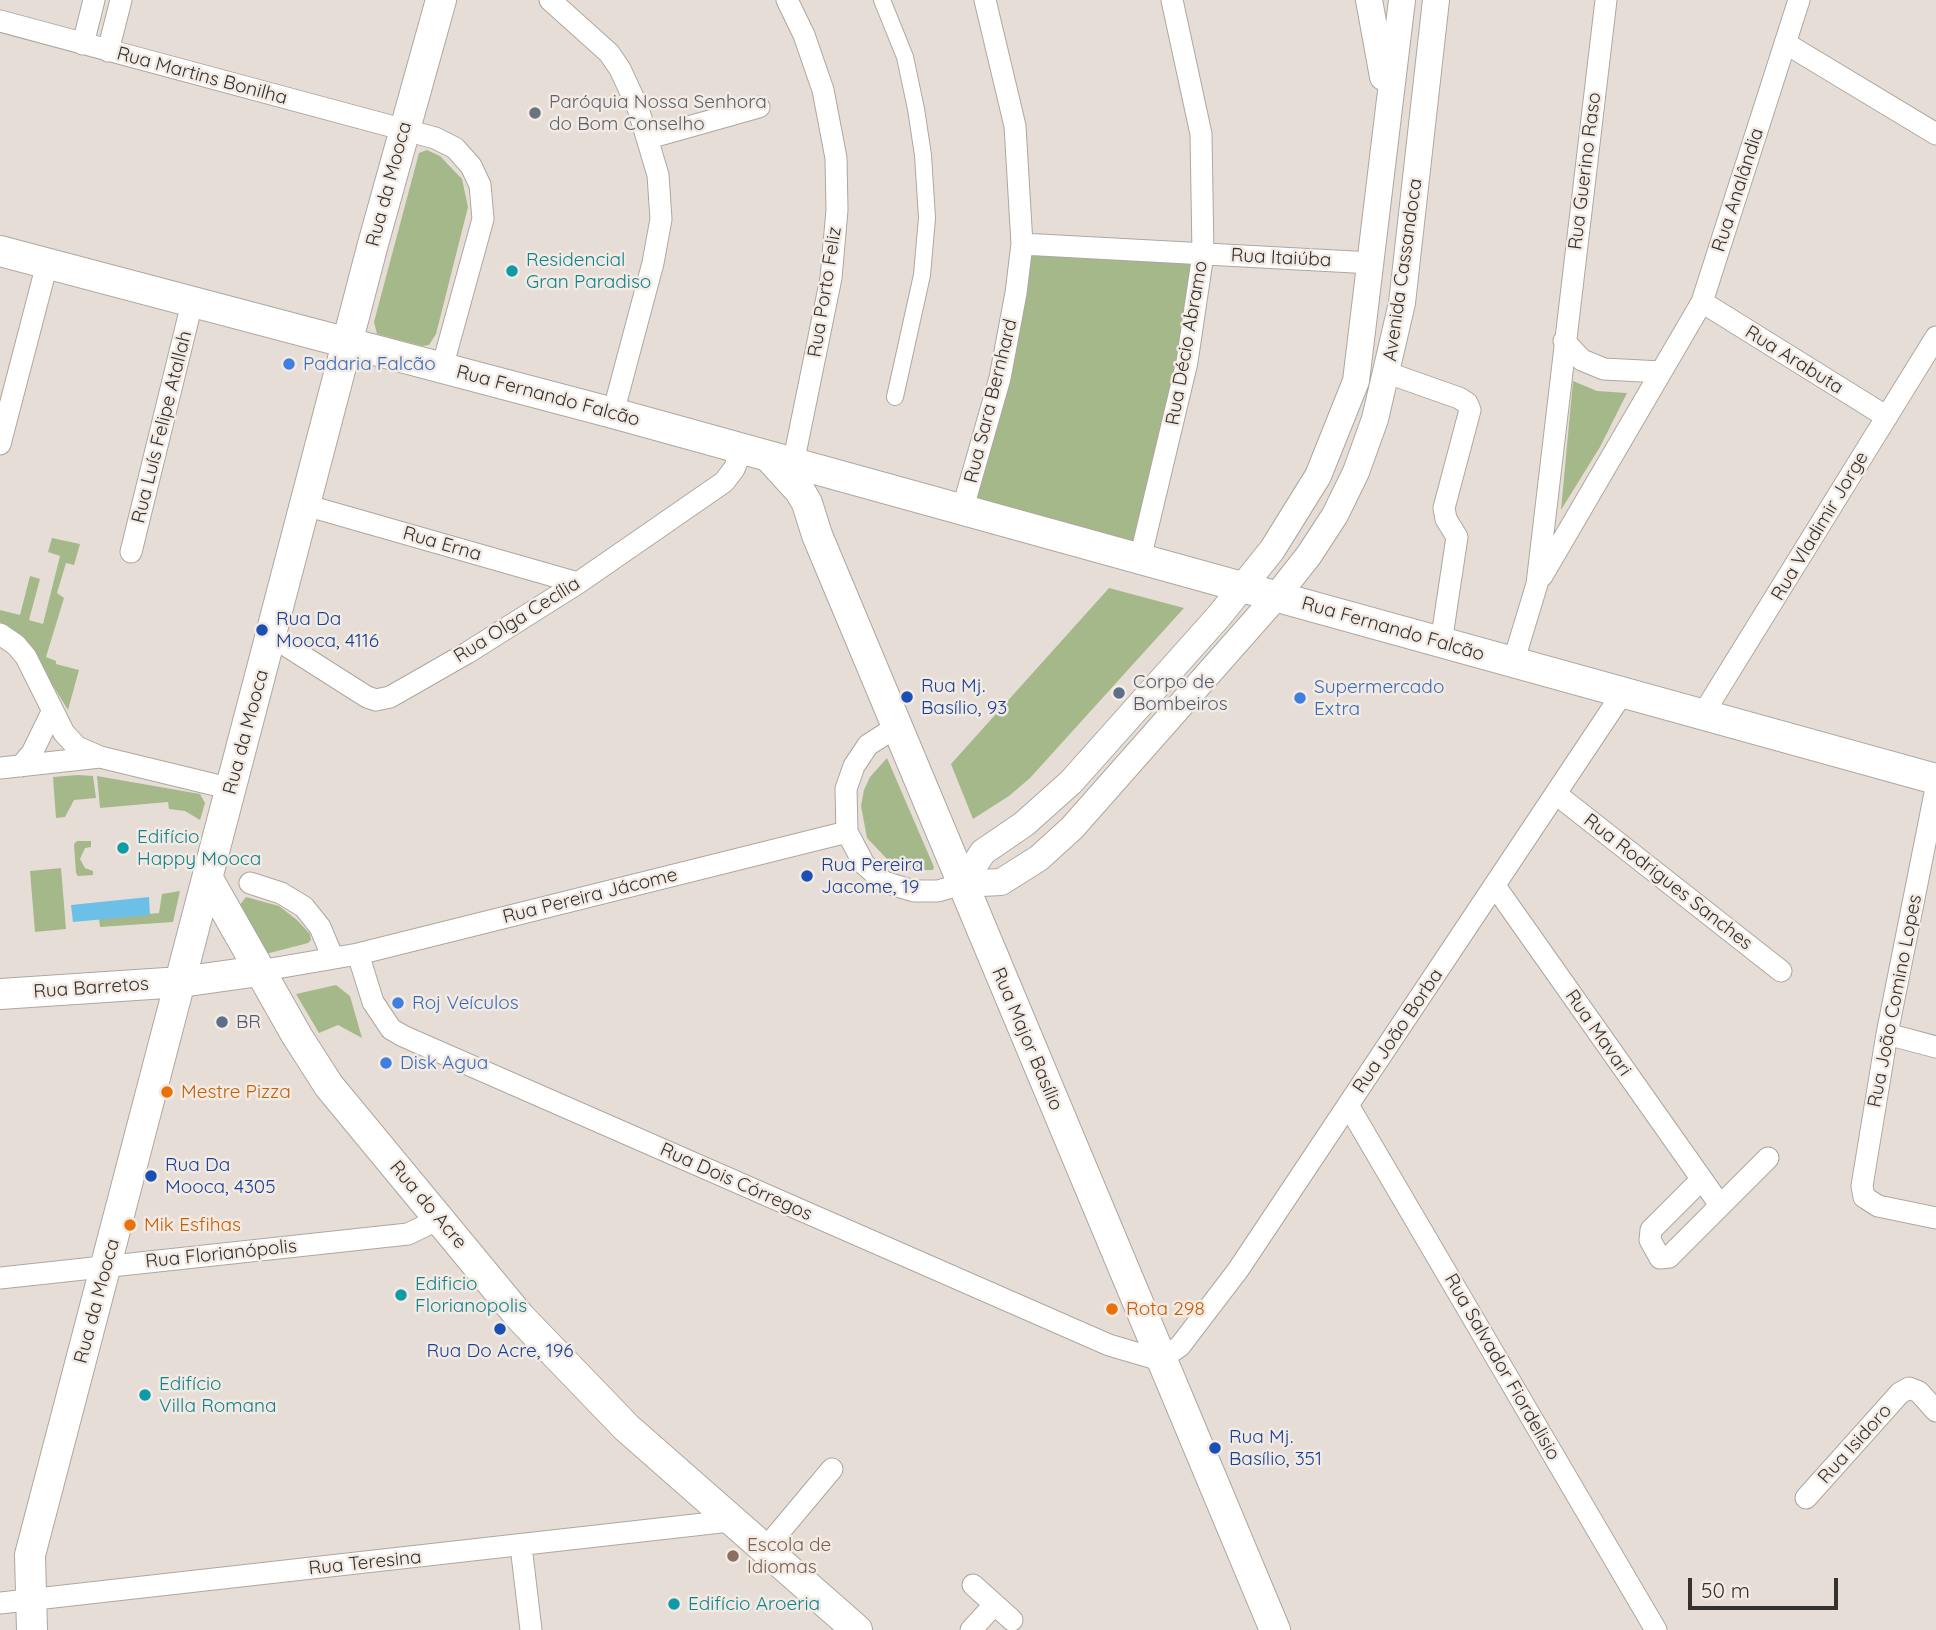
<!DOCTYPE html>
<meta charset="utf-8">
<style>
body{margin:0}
#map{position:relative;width:1936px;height:1630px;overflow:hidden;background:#e6ded6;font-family:Quicksand,sans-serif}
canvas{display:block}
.scale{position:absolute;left:1688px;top:1578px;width:150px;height:32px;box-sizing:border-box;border:4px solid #34312e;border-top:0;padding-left:9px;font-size:21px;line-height:24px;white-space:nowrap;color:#34312e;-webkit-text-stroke:5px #f3ebe3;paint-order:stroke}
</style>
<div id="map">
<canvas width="1936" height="1630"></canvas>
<div class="scale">50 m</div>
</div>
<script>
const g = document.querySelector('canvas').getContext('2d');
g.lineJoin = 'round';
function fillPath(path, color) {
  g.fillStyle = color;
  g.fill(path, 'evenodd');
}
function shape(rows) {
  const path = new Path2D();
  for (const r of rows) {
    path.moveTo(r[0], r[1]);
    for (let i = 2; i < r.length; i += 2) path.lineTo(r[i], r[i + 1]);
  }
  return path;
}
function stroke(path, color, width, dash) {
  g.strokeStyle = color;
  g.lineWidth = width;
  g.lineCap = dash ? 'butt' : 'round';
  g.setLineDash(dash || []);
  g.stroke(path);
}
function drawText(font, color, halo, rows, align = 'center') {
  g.font = font + ' Quicksand,sans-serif';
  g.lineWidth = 5;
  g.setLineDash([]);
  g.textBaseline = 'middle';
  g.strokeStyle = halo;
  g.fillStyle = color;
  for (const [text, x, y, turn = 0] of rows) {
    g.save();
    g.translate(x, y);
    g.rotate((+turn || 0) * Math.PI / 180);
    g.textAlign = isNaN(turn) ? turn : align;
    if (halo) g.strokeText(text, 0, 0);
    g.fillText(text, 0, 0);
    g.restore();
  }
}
fillPath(shape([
 [427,150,440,156,462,179,468,207,436,334,429,345,422,346,377,334,374,322,419,153],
 [1022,244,1203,259,1140,559,962,511],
 [1573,381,1597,391,1627,393,1600,447,1561,510],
 [52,538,80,544,74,565,66,563,57,593,64,598,46,657,56,661,56,664,79,670,68,710,36,658,0,622,0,610,20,615,30,576,40,579,29,620,43,624,60,556,48,552],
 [1109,588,1184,608,1030,778,1009,796,973,819,951,764],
 [887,758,934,867,933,870,912,870,898,866,887,859,867,838,861,806,864,790,870,777],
 [78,775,93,776,96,798,74,800,65,817,56,818,53,777],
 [97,776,200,794,205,803,200,820,185,811,169,809,168,802,100,808],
 [77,841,91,841,91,847,85,848,80,859,85,868,93,871,93,875,78,876,76,873,74,844],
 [61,868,66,929,35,932,30,871],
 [180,891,173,922,100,927,99,919,159,913,162,894],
 [246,897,279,906,297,920,310,934,311,940,308,943,262,955,239,906],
 [336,985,350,996,362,1038,338,1025,319,1033,296,994]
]), '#a5b88a');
fillPath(shape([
 [149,897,150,915,73,922,71,905]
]), '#6cc0e7');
const pedestrian = shape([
 [882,0,905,57,916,109,923,155,927,218,922,275,895,397]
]);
const minor = shape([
 [550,0,609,53,620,69,638,108,658,175,661,219,653,263,613,413],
 [787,0,804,35,823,90,836,158,837,210,831,278,793,464],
 [0,21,435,138,455,148,471,166,480,185,483,219,442,368],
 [1785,43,1936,134],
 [83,44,94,0],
 [108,51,121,0],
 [649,138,759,107],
 [1022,244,1372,263],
 [1702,302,1887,417],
 [1564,341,1582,360,1604,369,1661,372],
 [1388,373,1459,398,1467,403,1470,410,1444,508,1446,519,1457,537,1441,643],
 [0,444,47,264],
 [305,505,578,583],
 [962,511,1000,378,1016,293,1022,244,1015,126,985,0],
 [131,552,192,303],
 [1140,559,1187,362,1203,254,1201,134,1172,0],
 [1542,576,1702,302,1799,0],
 [0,634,16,645,26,657,64,733,77,747,100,757],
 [271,636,367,697,376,700,390,697,467,653,578,583,724,482,734,469,742,450],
 [1513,663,1537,584,1606,0],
 [1703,714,1936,337],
 [896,727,868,745,854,766,846,789,847,832,864,864,884,882,914,891,938,891,962,884],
 [21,766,32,753,52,712],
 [0,768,100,757,232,789],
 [1936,788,1887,1034,1862,1186,1864,1197,1878,1206,1936,1218],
 [1556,794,1781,971],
 [250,883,281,893,304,907,320,927,333,958],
 [1495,886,1720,1205],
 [358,954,373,1002,391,1029,403,1036,1109,1345,1160,1360,1180,1346,1238,1270,1624,691],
 [259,971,358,954,847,832],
 [1887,1034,1936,1047],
 [1348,1105,1656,1630],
 [1701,1180,1651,1230,1650,1240,1660,1258,1669,1257,1768,1158],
 [0,1278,408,1234,439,1219],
 [1806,1498,1900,1393,1909,1388,1919,1392,1936,1411],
 [521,1546,531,1630],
 [765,1549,832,1469],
 [973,1585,1012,1620],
 [0,1603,730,1521],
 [971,1630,994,1605]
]);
const tertiary = shape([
 [1369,0,1383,77],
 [1402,0,1356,381,1318,476,1272,550,1219,616,1071,782,1024,824,983,852,962,884,1001,882,1039,858,1072,828,1276,597,1309,555,1335,515,1356,472,1375,419,1402,303,1436,0]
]);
const secondary = shape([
 [0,251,613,413,1936,779],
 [769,457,800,491,807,503,817,535,1275,1630],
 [208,879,297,1036,329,1086,520,1317,627,1428,857,1630],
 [0,994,181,982,259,971],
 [32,1630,30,1555,373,244,441,0]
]);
stroke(pedestrian, '#aea79f', 18);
stroke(minor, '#aea79f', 23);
stroke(tertiary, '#aea79f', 28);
stroke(secondary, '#aea79f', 32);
stroke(pedestrian, '#fff', 16);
stroke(minor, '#fff', 21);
stroke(tertiary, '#fff', 26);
stroke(secondary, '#fff', 30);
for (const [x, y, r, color] of [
 [535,113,7,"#6b7280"],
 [512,271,7,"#0f9aa8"],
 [289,364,7,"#3f7fe0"],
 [262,630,7,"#1a4fb4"],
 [1119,693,7,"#5c6f8a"],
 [907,697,7,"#1a4fb4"],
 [1300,698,7,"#3f7fe0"],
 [123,848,7,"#0f9aa8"],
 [807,876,7,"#1a4fb4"],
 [398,1003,7,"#3f7fe0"],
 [222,1022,7,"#5c6f8a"],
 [386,1063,7,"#3f7fe0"],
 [167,1092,7,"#e8710a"],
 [151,1176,7,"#1a4fb4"],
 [130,1225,7,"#e8710a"],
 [401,1295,7,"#0f9aa8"],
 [1112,1309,7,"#e8710a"],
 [500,1329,7,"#1a4fb4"],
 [145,1395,7,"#0f9aa8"],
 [1215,1448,7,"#1a4fb4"],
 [733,1556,7,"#8d6e63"],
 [674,1604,7,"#0f9aa8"]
]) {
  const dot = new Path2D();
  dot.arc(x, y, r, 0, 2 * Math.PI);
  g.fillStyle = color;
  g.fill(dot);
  stroke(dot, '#f3ebe3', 2.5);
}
drawText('19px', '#34312e', '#f3ebe3', [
 ["Rua Martins Bonilha",202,76,15],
 ["Rua Guerino Raso",1585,171,-83],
 ["Rua da Mooca",389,184,-75],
 ["Rua Analândia",1738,190,-72],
 ["Rua Itaiúba",1281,258,3],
 ["Avenida Cassandoca",1403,270,-82],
 ["Rua Porto Feliz",825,292,-81],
 ["Rua Décio Abramo",1187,343,-80],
 ["Rua Arabuta",1794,360,32],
 ["Rua Fernando Falcão",548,396,15],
 ["Rua Sara Bernhard",991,401,-76],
 ["Rua Luís Felipe Atallah",162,427,-76],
 ["Rua Vladimir Jorge",1820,526,-59],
 ["Rua Erna",442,544,16],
 ["Rua Olga Cecília",517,620,-32],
 ["Rua Fernando Falcão",1393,629,16],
 ["Rua da Mooca",246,732,-75],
 ["Rua Rodrigues Sanches",1668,882,38],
 ["Rua Pereira Jácome",590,896,-14],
 ["Rua Barretos",91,988,-4],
 ["Rua João Comino Lopes",1895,1001,-79],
 ["Rua João Borba",1398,1031,-56],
 ["Rua Mavari",1598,1033,55],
 ["Rua Major Basílio",1027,1039,67],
 ["Rua Dois Córregos",736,1182,24],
 ["Rua do Acre",428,1205,50],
 ["Rua Florianópolis",221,1254,-6],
 ["Rua da Mooca",97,1301,-75],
 ["Rua Salvador Fiordelisio",1502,1367,60],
 ["Rua Isidoro",1855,1444,-48],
 ["Rua Teresina",365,1563,-6]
]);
drawText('19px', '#5b616d', '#f3ebe3', [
 ["Paróquia Nossa Senhora",549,102],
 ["do Bom Conselho",549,124]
], 'left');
drawText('19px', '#0d838f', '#f3ebe3', [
 ["Residencial",526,260],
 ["Gran Paradiso",526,282],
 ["Edifício",137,837],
 ["Happy Mooca",137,859],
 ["Edificio",415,1284],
 ["Florianopolis",415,1306],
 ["Edifício",159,1384],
 ["Villa Romana",159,1406],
 ["Edifício Aroeria",688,1604]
], 'left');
drawText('19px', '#366cbe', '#f3ebe3', [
 ["Padaria Falcão",303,364],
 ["Supermercado",1314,687],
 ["Extra",1314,709],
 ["Roj Veículos",412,1003],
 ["Disk Agua",400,1063]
], 'left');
drawText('19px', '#164399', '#f3ebe3', [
 ["Rua Da",276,619],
 ["Mooca, 4116",276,641],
 ["Rua Mj.",921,686],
 ["Basílio, 93",921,708],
 ["Rua Pereira",821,865],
 ["Jacome, 19",821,887],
 ["Rua Da",165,1165],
 ["Mooca, 4305",165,1187],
 ["Rua Do Acre, 196",500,1351,"center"],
 ["Rua Mj.",1229,1437],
 ["Basílio, 351",1229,1459]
], 'left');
drawText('19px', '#4e5e75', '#f3ebe3', [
 ["Corpo de",1133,682],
 ["Bombeiros",1133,704],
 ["BR",236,1022]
], 'left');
drawText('19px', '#c56008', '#f3ebe3', [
 ["Mestre Pizza",181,1092],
 ["Mik Esfihas",144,1225],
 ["Rota 298",1126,1309]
], 'left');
drawText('19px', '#785e54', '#f3ebe3', [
 ["Escola de",747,1545],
 ["Idiomas",747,1567]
], 'left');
</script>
